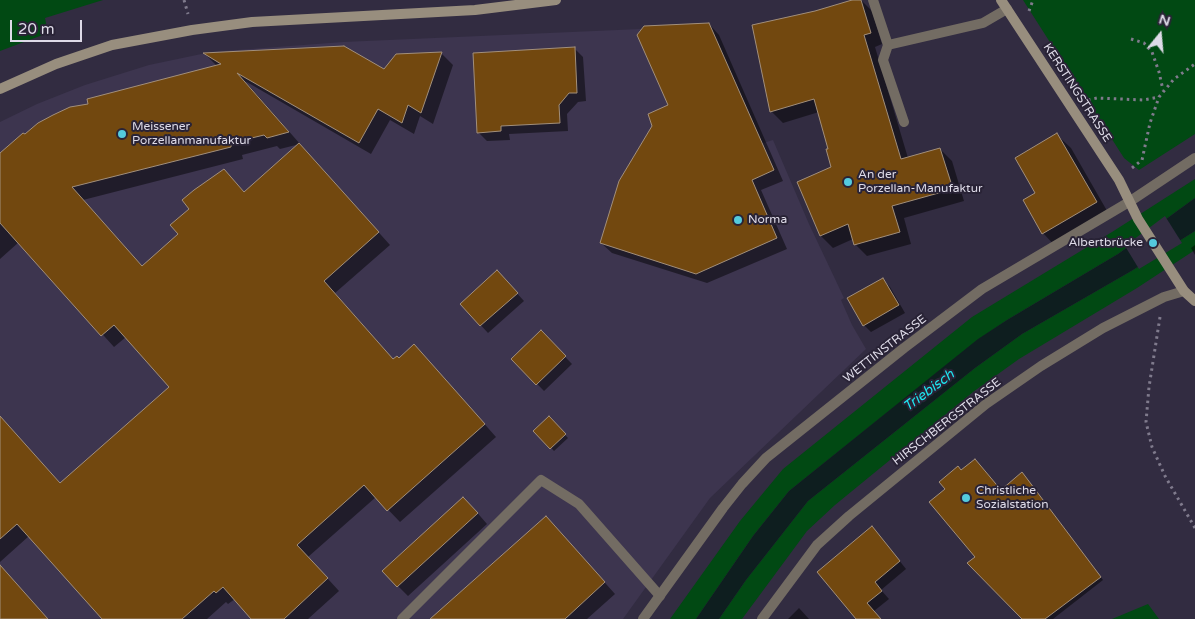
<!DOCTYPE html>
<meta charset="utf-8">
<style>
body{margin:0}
#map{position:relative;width:1195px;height:619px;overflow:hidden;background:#322c41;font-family:"Varela Round",sans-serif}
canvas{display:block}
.north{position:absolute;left:1135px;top:10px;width:50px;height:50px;-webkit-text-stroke:4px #292336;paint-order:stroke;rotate:17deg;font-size:14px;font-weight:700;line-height:20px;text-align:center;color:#dedbe8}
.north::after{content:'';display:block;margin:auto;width:18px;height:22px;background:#dedbe8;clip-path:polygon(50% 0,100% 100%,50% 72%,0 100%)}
.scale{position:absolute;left:10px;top:20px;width:72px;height:22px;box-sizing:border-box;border:2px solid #dedbe8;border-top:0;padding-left:6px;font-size:15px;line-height:18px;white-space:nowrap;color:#dedbe8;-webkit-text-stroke:4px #292336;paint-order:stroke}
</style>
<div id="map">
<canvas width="1195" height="619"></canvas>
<div class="north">N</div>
<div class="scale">20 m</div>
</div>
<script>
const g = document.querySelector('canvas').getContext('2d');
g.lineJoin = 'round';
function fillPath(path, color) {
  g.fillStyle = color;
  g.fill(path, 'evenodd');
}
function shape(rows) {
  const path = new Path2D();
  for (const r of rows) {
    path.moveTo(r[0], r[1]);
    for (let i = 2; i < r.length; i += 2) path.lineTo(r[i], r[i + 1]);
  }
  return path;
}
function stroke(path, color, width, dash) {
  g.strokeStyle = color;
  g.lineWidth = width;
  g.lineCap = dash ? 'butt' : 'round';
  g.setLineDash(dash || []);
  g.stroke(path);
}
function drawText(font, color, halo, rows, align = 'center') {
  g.font = font + ' "Varela Round",sans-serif';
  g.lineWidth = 4;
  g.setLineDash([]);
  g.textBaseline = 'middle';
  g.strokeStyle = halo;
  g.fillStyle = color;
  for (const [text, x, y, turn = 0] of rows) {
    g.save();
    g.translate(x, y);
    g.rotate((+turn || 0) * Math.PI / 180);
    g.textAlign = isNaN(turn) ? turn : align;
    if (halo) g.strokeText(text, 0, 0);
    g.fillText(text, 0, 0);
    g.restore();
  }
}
fillPath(shape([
 [709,26,760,144,773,140,809,224,844,298,841,300,852,325,866,349,710,498,623,619,0,619,0,122,37,104,85,85,149,65,211,52,343,42]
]), '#3d354f');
fillPath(shape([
 [0,0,103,0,45,18,48,33,0,51],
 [1023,0,1195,0,1195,134,1139,170,1124,158],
 [1195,179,1195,198,1118,254,1007,320,979,339,789,491,753,536,696,619,670,619,740,521,783,469,972,317,1112,232],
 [1195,231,1195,250,1137,288,1019,359,973,392,835,505,807,531,742,619,719,619,746,580,808,501,975,368,1022,334,1133,270],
 [1148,604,1159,619,1112,619]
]), '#014913');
fillPath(shape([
 [1195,198,1195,231,1133,270,1022,334,975,368,808,501,746,580,719,619,696,619,753,536,789,491,978,339,1007,320,1118,254]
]), '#0e1e1f');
fillPath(shape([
 [1165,216,1182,243,1139,269,1125,246]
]), '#322c41');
fillPath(shape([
 [857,0,861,0,872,11,882,44,875,47,908,158,940,149,952,161,964,201,904,218,911,244,867,256,855,244,853,239,833,248,821,236,798,183,833,168,830,150,819,112,783,123,771,111,815,12],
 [709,24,719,35,783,181,761,190,787,249,707,283,612,253,601,243,670,106],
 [574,48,583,57,586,101,578,102,567,114,568,131,509,134,510,140,487,141,478,132],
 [441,53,453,65,433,124,420,116,414,134,390,120,371,154,245,81,300,144,280,149,277,146,242,155,243,159,83,200,143,267,180,234,191,209,224,170,245,193,311,157,390,245,335,293,394,360,426,358,496,437,400,522,376,497,308,557,339,591,308,619,253,619,235,599,228,604,226,602,207,619,103,619,29,536,0,562,0,417,61,484,170,387,126,337,114,347,19,242,0,259,0,155,25,136,90,105,217,66,206,55,384,70],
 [1057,135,1071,148,1110,216,1056,247,1043,233,1024,201,1036,193],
 [1195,245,1195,255,1191,248],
 [504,279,524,301,488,333,461,304],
 [883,280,890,287,905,313,871,332,864,325],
 [541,332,572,364,544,391,513,359],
 [549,418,568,438,554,451,535,431],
 [962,472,1001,491,1022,474,1103,580,1053,619,1024,619,977,557,947,489],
 [474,509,487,524,408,596,398,586],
 [556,528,615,594,587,619,432,619],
 [879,535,906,569,881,590,889,599,874,611,880,619,857,619],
 [799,608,809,619,788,619]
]), '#0007');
const building = shape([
 [852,0,861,0,871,33,864,35,901,159,940,148,953,189,892,206,900,232,854,245,848,224,820,236,797,182,831,167,826,149,828,149,814,99,770,112,752,25,815,11,852,0],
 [709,23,774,170,752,180,777,238,696,274,600,243,619,181,652,126,648,114,668,105,637,35,644,26,709,23],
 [344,46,384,69,396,54,442,52,421,113,408,105,402,123,378,109,359,143,237,73,289,132,267,138,264,135,231,143,231,147,72,187,142,266,178,234,170,225,189,209,182,200,194,190,224,169,244,192,299,143,379,232,324,281,393,359,397,356,399,358,414,344,485,424,387,511,364,485,297,545,328,578,284,619,251,619,223,587,216,593,214,591,182,619,102,619,17,524,0,539,0,416,60,483,169,387,114,325,101,336,0,223,0,153,23,133,25,134,38,123,53,115,70,107,88,104,87,99,221,64,203,53,344,46],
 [575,47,577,93,569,93,559,105,560,123,501,126,501,131,477,133,473,53,575,47],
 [1057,133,1097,202,1042,234,1023,200,1035,193,1015,158,1057,133],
 [497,270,518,293,480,326,460,304,497,270],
 [883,278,899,305,863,326,847,298,883,278],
 [541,330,566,356,536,385,511,359,541,330],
 [549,416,566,434,550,449,533,431,549,416],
 [975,459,1001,490,1022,472,1101,577,1045,619,1022,619,967,563,975,557,929,502,945,489,939,482,958,466,961,470,975,459],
 [463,497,478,513,397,587,382,571,463,497],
 [546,516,605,582,565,619,430,619,546,516],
 [872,526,900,561,875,582,882,591,867,603,881,619,856,619,817,572,872,526],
 [0,565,48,619,0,619,0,565]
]);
fillPath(building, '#72480f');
stroke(building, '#a28f7b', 1);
stroke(shape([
 [184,0,188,14],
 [1029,11,1033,0],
 [1131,39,1144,43,1152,52,1159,72,1163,90],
 [1088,100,1097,98,1143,100,1159,97],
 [1132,168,1142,160,1150,123,1159,97,1174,79,1195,64],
 [1160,317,1149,387,1146,422,1152,447,1165,476,1195,528]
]), '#807b8d', 3, [2.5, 4]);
stroke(shape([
 [873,0,888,45,883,60,904,122],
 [888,45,983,23,1007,9],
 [402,619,541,480,579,504,660,596]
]), '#736c63', 10);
stroke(shape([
 [643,619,723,508,742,484,766,458,904,348,982,289,1129,202,1195,158],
 [762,619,817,545,849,516,986,404,1041,366,1103,328,1164,297,1184,291]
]), '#736c63', 10);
stroke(shape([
 [1001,0,1119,180,1138,219,1184,291,1195,301],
 [0,89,56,64,112,45,192,30,252,22,475,10,556,0]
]), '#988e7e', 10);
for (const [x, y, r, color] of [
 [122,134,5,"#54cadd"],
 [848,182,5,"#54cadd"],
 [738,220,5,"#54cadd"],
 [1153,243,5,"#54cadd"],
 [966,498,5,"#54cadd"]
]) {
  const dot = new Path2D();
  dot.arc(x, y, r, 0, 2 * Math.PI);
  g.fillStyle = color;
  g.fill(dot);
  stroke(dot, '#292336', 2);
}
drawText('12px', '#dedbe8', '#292336', [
 ["KERSTINGSTRASSE",1077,93,57],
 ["WETTINSTRASSE",885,349,-38],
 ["HIRSCHBERGSTRASSE",947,422,-38]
]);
drawText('12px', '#dedbe8', '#292336', [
 ["Meissener",132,127],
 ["Porzellanmanufaktur",132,141],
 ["An der",858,175],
 ["Porzellan-Manufaktur",858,189],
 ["Norma",748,220],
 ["Albertbrücke",1143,243,"right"],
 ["Christliche",976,491],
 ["Sozialstation",976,505]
], 'left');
drawText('italic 14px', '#1ee7f1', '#292336', [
 ["Triebisch",929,391,-37]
]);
</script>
